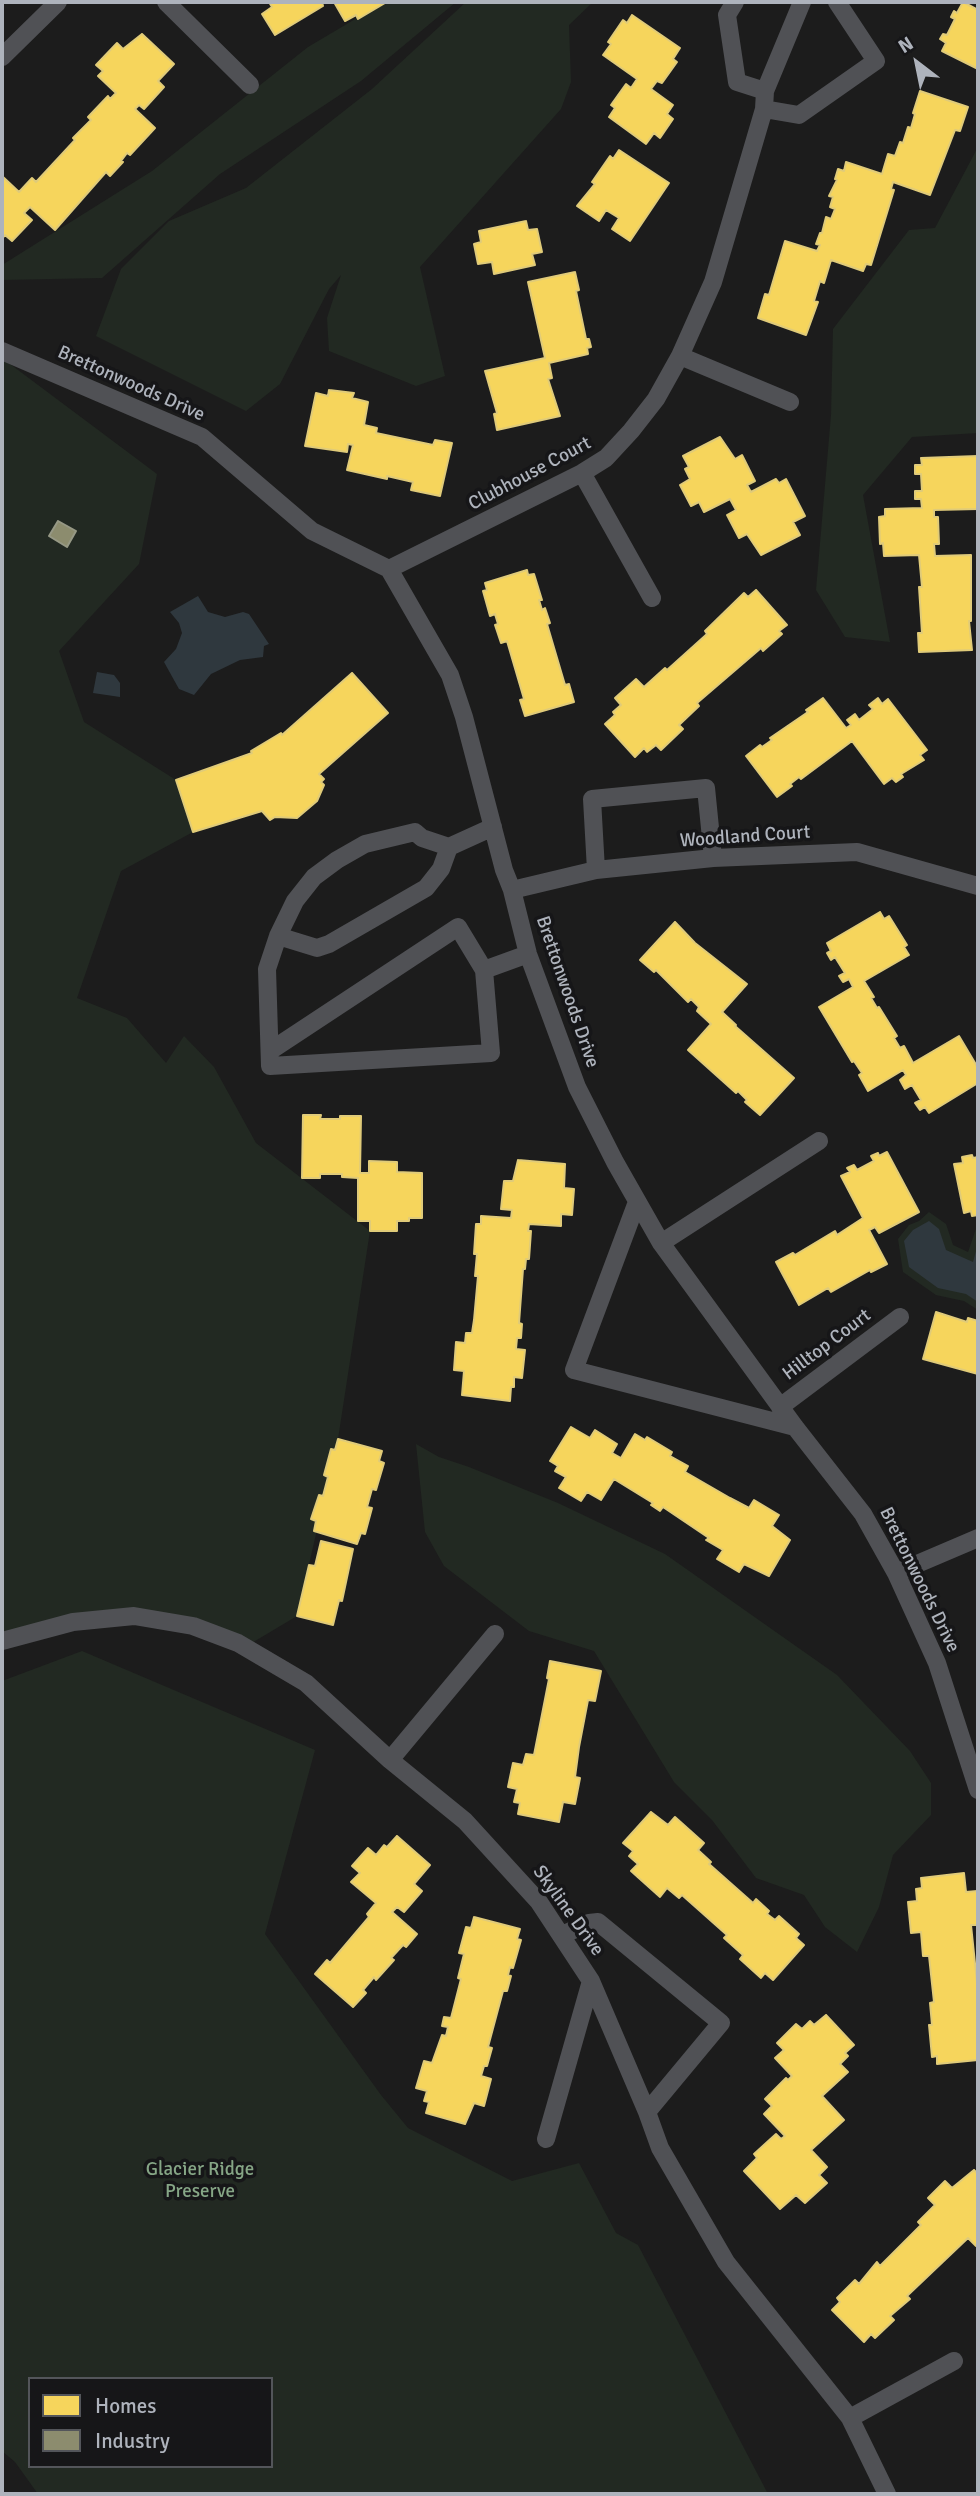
<!DOCTYPE html>
<style>
body{margin:0}
#map{position:relative;width:980px;height:2496px;overflow:hidden;background:#1c1c1c;font-family:Signika,sans-serif}
canvas{display:block}
.frame{position:absolute;inset:0;border:4px solid #aeb3bc;pointer-events:none}
.legend{position:absolute;left:28px;top:2377px;width:245px;height:91px;box-sizing:border-box;background:#161618;border:2px solid #53555a;margin:0;padding:9px 12px;list-style:none;font-size:21px;color:#aeb3bc}
.legend li{display:flex;align-items:center;gap:14px;height:35px}
.legend b{width:35px;border:2px solid #53555a}
.north{position:absolute;left:882px;top:28px;width:70px;height:70px;-webkit-text-stroke:5px #161618;paint-order:stroke;rotate:328deg;font-size:19px;font-weight:700;line-height:28px;text-align:center;color:#aeb3bc}
.north::after{content:'';display:block;margin:auto;width:24px;height:32px;background:#aeb3bc;clip-path:polygon(50% 0,100% 100%,50% 72%,0 100%)}
</style>
<div id="map">
<canvas width="980" height="2496"></canvas>
<div class="frame"></div>
<ul class="legend">
<li><b style="height:19px;background:#f6d55c"></b>Homes</li>
<li><b style="height:19px;background:#8c8c6e"></b>Industry</li>
</ul>
<div class="north">N</div>
</div>
<script>
const g = document.querySelector('canvas').getContext('2d');
g.lineJoin = 'round';
function fillPath(path, color) {
  g.fillStyle = color;
  g.fill(path, 'evenodd');
}
function shape(rows) {
  const path = new Path2D();
  for (const r of rows) {
    path.moveTo(r[0], r[1]);
    for (let i = 2; i < r.length; i += 2) path.lineTo(r[i], r[i + 1]);
  }
  return path;
}
function stroke(path, color, width, dash) {
  g.strokeStyle = color;
  g.lineWidth = width;
  g.lineCap = dash ? 'butt' : 'round';
  g.setLineDash(dash || []);
  g.stroke(path);
}
function drawText(font, color, halo, rows, align = 'center') {
  g.font = font + ' Signika,sans-serif';
  g.lineWidth = 7;
  g.setLineDash([]);
  g.textBaseline = 'middle';
  g.strokeStyle = halo;
  g.fillStyle = color;
  for (const [text, x, y, turn = 0] of rows) {
    g.save();
    g.translate(x, y);
    g.rotate((+turn || 0) * Math.PI / 180);
    g.textAlign = isNaN(turn) ? turn : align;
    if (halo) g.strokeText(text, 0, 0);
    g.fillText(text, 0, 0);
    g.restore();
  }
}
fillPath(shape([
 [384,2,456,2,361,81,220,174,102,278,2,280,2,265,152,171,308,47],
 [466,2,593,2,569,25,571,82,561,109,420,267,445,376,416,386,329,351,327,318,341,275,329,289,280,384,246,411,96,336,121,269,169,221,246,188,372,89],
 [978,147,978,433,912,437,863,495,890,642,845,637,816,590,831,415,833,329,909,230,935,228],
 [2,358,157,474,139,564,59,651,84,722,176,780,193,832,121,871,77,998,127,1018,166,1063,184,1036,214,1067,256,1143,370,1231,338,1439,297,1616,245,1647,140,1617,2,1641],
 [929,1212,946,1224,953,1245,968,1252,978,1223,978,1310,964,1301,936,1295,903,1272,898,1239,909,1225,919,1221],
 [416,1444,439,1457,469,1467,558,1503,665,1554,837,1675,910,1751,931,1783,931,1815,893,1855,879,1907,857,1952,825,1927,804,1895,756,1878,712,1820,674,1782,594,1651,529,1631,444,1566,425,1532],
 [82,1651,315,1750,265,1934,381,2095,408,2128,512,2181,579,2163,616,2233,638,2245,768,2494,38,2494,15,2462,2,2451,2,1681],
 [30,2379,271,2379,271,2466,30,2466]
]), '#222922');
fillPath(shape([
 [198,596,208,612,225,617,243,612,249,614,269,644,264,646,263,657,240,660,211,674,194,695,179,689,164,662,176,649,182,633,179,623,170,612],
 [97,672,114,675,120,683,120,697,93,693],
 [929,1221,939,1229,946,1250,973,1262,978,1244,978,1302,966,1294,938,1288,909,1267,904,1241,913,1230]
]), '#2f383e');
const homes = shape([
 [269,2,322,2,323,6,275,35,262,14,272,7,269,2],
 [334,2,384,2,385,3,358,19,356,15,345,21,334,2],
 [963,2,978,10,978,69,942,51,946,43,940,39,943,34,947,35,955,19,951,17,954,11,957,13,963,2],
 [632,15,680,48,673,59,677,62,662,83,657,81,651,89,673,105,667,114,673,119,660,138,654,133,646,144,609,117,615,108,611,105,626,84,631,88,637,79,603,55,611,44,608,42,623,20,627,23,632,15],
 [142,34,174,64,158,81,164,87,144,109,139,105,135,109,155,128,130,155,127,153,121,161,123,162,110,176,106,172,55,230,30,207,24,213,32,220,12,241,5,235,2,239,2,176,19,192,32,178,36,182,75,140,73,138,91,120,88,117,108,96,110,99,116,93,98,76,103,71,96,65,117,43,123,49,142,34],
 [920,91,968,107,960,131,955,130,930,195,893,182,891,189,894,190,871,265,866,264,863,271,831,260,824,283,820,281,814,301,818,302,806,335,758,318,765,294,769,295,785,241,817,251,820,245,816,244,820,233,822,233,826,217,831,219,835,209,830,207,833,197,829,196,837,180,835,179,838,169,844,171,846,162,882,174,888,154,895,156,900,142,903,143,908,127,911,128,915,114,913,113,920,91],
 [619,150,669,183,630,241,612,229,619,218,606,210,599,221,577,206,595,184,592,182,610,156,613,159,619,150],
 [526,221,528,230,537,229,542,252,532,254,535,265,494,274,492,262,478,264,474,244,481,242,479,231,526,221],
 [575,272,579,290,576,291,586,339,589,339,591,347,587,348,588,354,549,363,552,378,548,379,560,416,497,430,494,414,497,413,485,371,545,358,528,282,575,272],
 [329,390,354,393,352,398,368,402,364,425,377,428,376,433,433,445,435,440,452,443,440,496,411,490,413,482,387,476,387,479,347,470,353,445,348,444,347,452,305,446,316,393,328,396,329,390],
 [720,437,735,459,742,455,755,481,747,485,751,492,776,479,779,483,786,479,805,516,793,522,800,535,761,555,747,534,739,538,727,515,736,510,730,499,704,512,699,502,691,506,680,485,690,479,685,469,689,467,683,456,720,437],
 [978,456,978,509,934,510,934,517,938,517,939,544,934,544,935,556,971,555,971,621,969,621,972,650,919,652,918,633,922,633,919,587,922,587,919,555,884,556,883,543,880,544,879,517,885,516,885,509,922,508,921,499,915,499,915,491,922,491,921,474,915,474,915,465,922,465,921,458,978,456],
 [527,570,528,575,534,574,542,600,539,600,542,610,545,608,550,623,547,624,565,685,569,684,574,702,525,716,520,700,524,699,507,641,501,643,495,625,498,624,495,614,490,616,483,591,487,590,485,583,527,570],
 [756,590,787,625,779,631,782,634,763,651,761,648,697,703,699,706,679,725,683,729,661,750,656,745,647,752,644,748,635,757,605,724,615,715,613,712,621,705,615,698,636,679,644,687,665,668,667,670,707,634,705,631,744,593,748,597,756,590],
 [352,673,388,713,319,774,324,779,321,782,324,785,317,801,297,818,275,817,270,820,262,811,193,832,176,780,252,753,251,751,281,733,282,735,352,673],
 [823,698,846,728,851,725,847,720,855,714,859,720,873,709,869,705,878,698,882,704,888,699,927,750,920,755,924,760,901,774,903,777,896,782,892,778,884,784,852,741,801,779,799,777,790,784,792,786,777,797,746,756,760,745,762,747,772,740,770,738,808,712,806,710,823,698],
 [880,912,884,919,889,916,907,945,904,947,909,955,864,981,874,997,871,998,877,1008,879,1007,897,1036,894,1038,900,1048,904,1046,913,1063,959,1036,978,1068,978,1083,929,1113,925,1107,920,1110,915,1103,921,1100,912,1085,905,1089,900,1080,906,1075,903,1070,868,1091,859,1075,862,1073,854,1061,852,1062,819,1007,853,987,849,979,843,982,839,976,845,973,835,957,831,960,827,953,831,951,827,943,880,912],
 [675,922,695,943,747,984,722,1012,736,1025,735,1026,794,1078,760,1115,745,1102,747,1100,738,1091,736,1093,688,1050,711,1024,697,1011,699,1007,691,999,688,1002,656,970,654,972,640,960,675,922],
 [303,1115,321,1115,320,1119,340,1119,340,1116,361,1116,360,1173,369,1173,369,1161,397,1162,397,1172,422,1173,422,1218,409,1218,409,1221,397,1221,397,1231,370,1231,370,1221,358,1221,358,1178,342,1177,342,1174,320,1174,320,1178,302,1178,303,1115],
 [887,1152,919,1212,879,1233,875,1227,869,1230,887,1264,871,1272,870,1270,831,1292,828,1288,799,1305,776,1262,793,1253,795,1255,835,1231,837,1235,863,1218,841,1176,850,1172,847,1168,854,1165,857,1170,874,1161,871,1156,878,1153,879,1156,887,1152],
 [972,1155,973,1158,978,1157,978,1215,972,1216,971,1211,964,1213,954,1164,963,1163,962,1157,972,1155],
 [518,1160,565,1164,564,1188,574,1189,572,1215,561,1214,561,1226,529,1224,528,1231,531,1231,529,1259,526,1259,525,1269,523,1269,519,1323,522,1324,521,1338,517,1338,516,1349,525,1350,522,1378,514,1377,514,1387,511,1387,510,1401,462,1395,464,1371,454,1370,456,1342,465,1343,466,1333,472,1333,474,1320,478,1276,475,1276,477,1254,474,1254,476,1224,481,1224,481,1216,511,1218,512,1210,501,1209,504,1181,513,1181,518,1160],
 [936,1312,967,1322,968,1318,978,1321,978,1374,923,1359,936,1312],
 [571,1427,590,1438,595,1430,617,1444,612,1453,621,1458,635,1434,645,1440,647,1437,672,1452,670,1456,688,1466,685,1472,730,1498,749,1508,754,1500,779,1515,772,1526,790,1540,769,1576,744,1564,739,1572,717,1559,723,1550,706,1540,709,1538,663,1507,660,1511,651,1505,653,1503,614,1479,601,1500,587,1492,581,1501,559,1488,566,1477,555,1471,558,1466,550,1461,571,1427],
 [338,1439,382,1451,379,1461,384,1463,376,1490,372,1489,367,1507,372,1508,365,1534,361,1533,357,1544,314,1531,316,1521,311,1519,319,1495,323,1496,328,1477,324,1475,331,1449,335,1450,338,1439],
 [321,1541,353,1549,342,1601,339,1600,333,1625,297,1616,309,1565,315,1566,321,1541],
 [550,1661,601,1671,595,1701,588,1700,579,1747,575,1777,580,1778,575,1804,563,1802,559,1822,518,1814,520,1803,514,1802,517,1789,508,1787,513,1763,523,1765,526,1754,534,1755,549,1679,547,1678,550,1661],
 [651,1812,668,1825,675,1817,704,1843,698,1850,711,1862,709,1864,753,1903,756,1899,769,1911,767,1914,775,1920,779,1916,799,1934,796,1938,804,1945,773,1980,765,1973,761,1978,740,1959,743,1955,724,1938,727,1935,682,1895,679,1898,667,1888,660,1897,631,1871,638,1864,629,1856,633,1851,623,1843,651,1812],
 [397,1836,430,1865,414,1884,422,1891,404,1912,397,1907,392,1912,417,1934,406,1947,403,1945,391,1958,394,1960,376,1980,374,1977,363,1990,366,1993,353,2007,315,1974,327,1960,330,1963,369,1917,367,1914,376,1903,351,1882,360,1873,352,1866,368,1848,376,1855,384,1845,387,1847,397,1836],
 [964,1873,966,1892,977,1891,978,1906,978,1925,971,1925,978,1992,978,2060,937,2064,937,2056,932,2057,929,2025,932,2025,930,2003,934,2002,929,1956,923,1956,921,1932,911,1933,908,1902,917,1901,916,1889,922,1888,921,1878,964,1873],
 [474,1917,520,1929,517,1939,521,1940,513,1968,510,1967,508,1975,511,1976,507,1991,503,1991,488,2047,492,2048,487,2066,484,2066,481,2076,491,2079,484,2106,474,2103,465,2124,426,2113,429,2102,424,2101,427,2091,416,2088,424,2061,432,2063,442,2035,446,2036,448,2027,442,2026,444,2017,451,2018,461,1979,458,1978,464,1954,459,1953,466,1927,471,1928,474,1917],
 [826,2015,854,2045,845,2053,848,2056,840,2064,848,2072,822,2096,844,2120,811,2150,827,2167,819,2175,827,2183,805,2203,796,2195,780,2209,744,2171,757,2158,754,2154,776,2134,781,2139,785,2136,764,2114,772,2106,765,2099,786,2078,788,2080,792,2076,775,2058,784,2050,777,2043,796,2024,802,2029,810,2021,814,2025,826,2015],
 [974,2170,978,2174,978,2244,976,2246,968,2238,907,2296,910,2299,890,2316,894,2320,875,2338,871,2334,864,2342,832,2310,840,2302,837,2298,855,2280,859,2284,877,2262,880,2266,921,2225,918,2222,935,2205,928,2198,945,2181,952,2188,974,2170]
]);
fillPath(homes, '#f6d55c');
stroke(homes, '#e0cb79', 2);
const industry = shape([
 [58,521,76,531,67,547,49,536,58,521]
]);
fillPath(industry, '#8c8c6e');
stroke(industry, '#969885', 2);
stroke(shape([
 [166,2,250,85],
 [735,2,727,15,737,82,765,91],
 [2,57,58,2],
 [764,109,799,115,876,61,837,2],
 [2,351,202,437,312,531,389,569,450,675,464,717,504,870,512,890,528,954,577,1087,615,1162,661,1243,795,1427,863,1514,896,1573,937,1663,978,1790],
 [680,356,790,402],
 [582,473,652,598],
 [389,569,582,473,606,458,631,431,656,399,680,356,713,282,764,109,765,91,802,2],
 [596,870,592,799,706,788,713,858],
 [512,890,596,870,713,858,857,852,978,886],
 [278,936,317,948,329,944,426,888,441,869,449,847,493,827],
 [484,970,528,954],
 [270,1051,458,927,484,970,491,1053,270,1066,267,969,278,936,295,901,314,877,337,860,365,844,415,832,422,838,449,847],
 [637,1202,574,1370,795,1427],
 [661,1243,819,1141],
 [780,1407,900,1317],
 [896,1573,978,1538],
 [2,1641,73,1622,134,1616,193,1626,238,1643,306,1683,390,1760,465,1821,539,1902,591,1981,647,2112,660,2148,726,2262,850,2418,887,2494],
 [390,1760,495,1634],
 [562,1935,589,1923,598,1922,721,2023,647,2112],
 [546,2139,591,1981],
 [850,2418,954,2361]
]), '#505155', 18);
drawText('19px', '#aeb3bc', '#161618', [
 ["Brettonwoods Drive",131,384,24],
 ["Clubhouse Court",530,474,-28],
 ["Woodland Court",745,837,-4],
 ["Brettonwoods Drive",567,992,71],
 ["Hilltop Court",827,1345,-37],
 ["Brettonwoods Drive",919,1580,64],
 ["Skyline Drive",568,1911,54]
]);
drawText('19px', '#86a686', '#161618', [
 ["Glacier Ridge",200,2170],
 ["Preserve",200,2192]
]);
</script>
